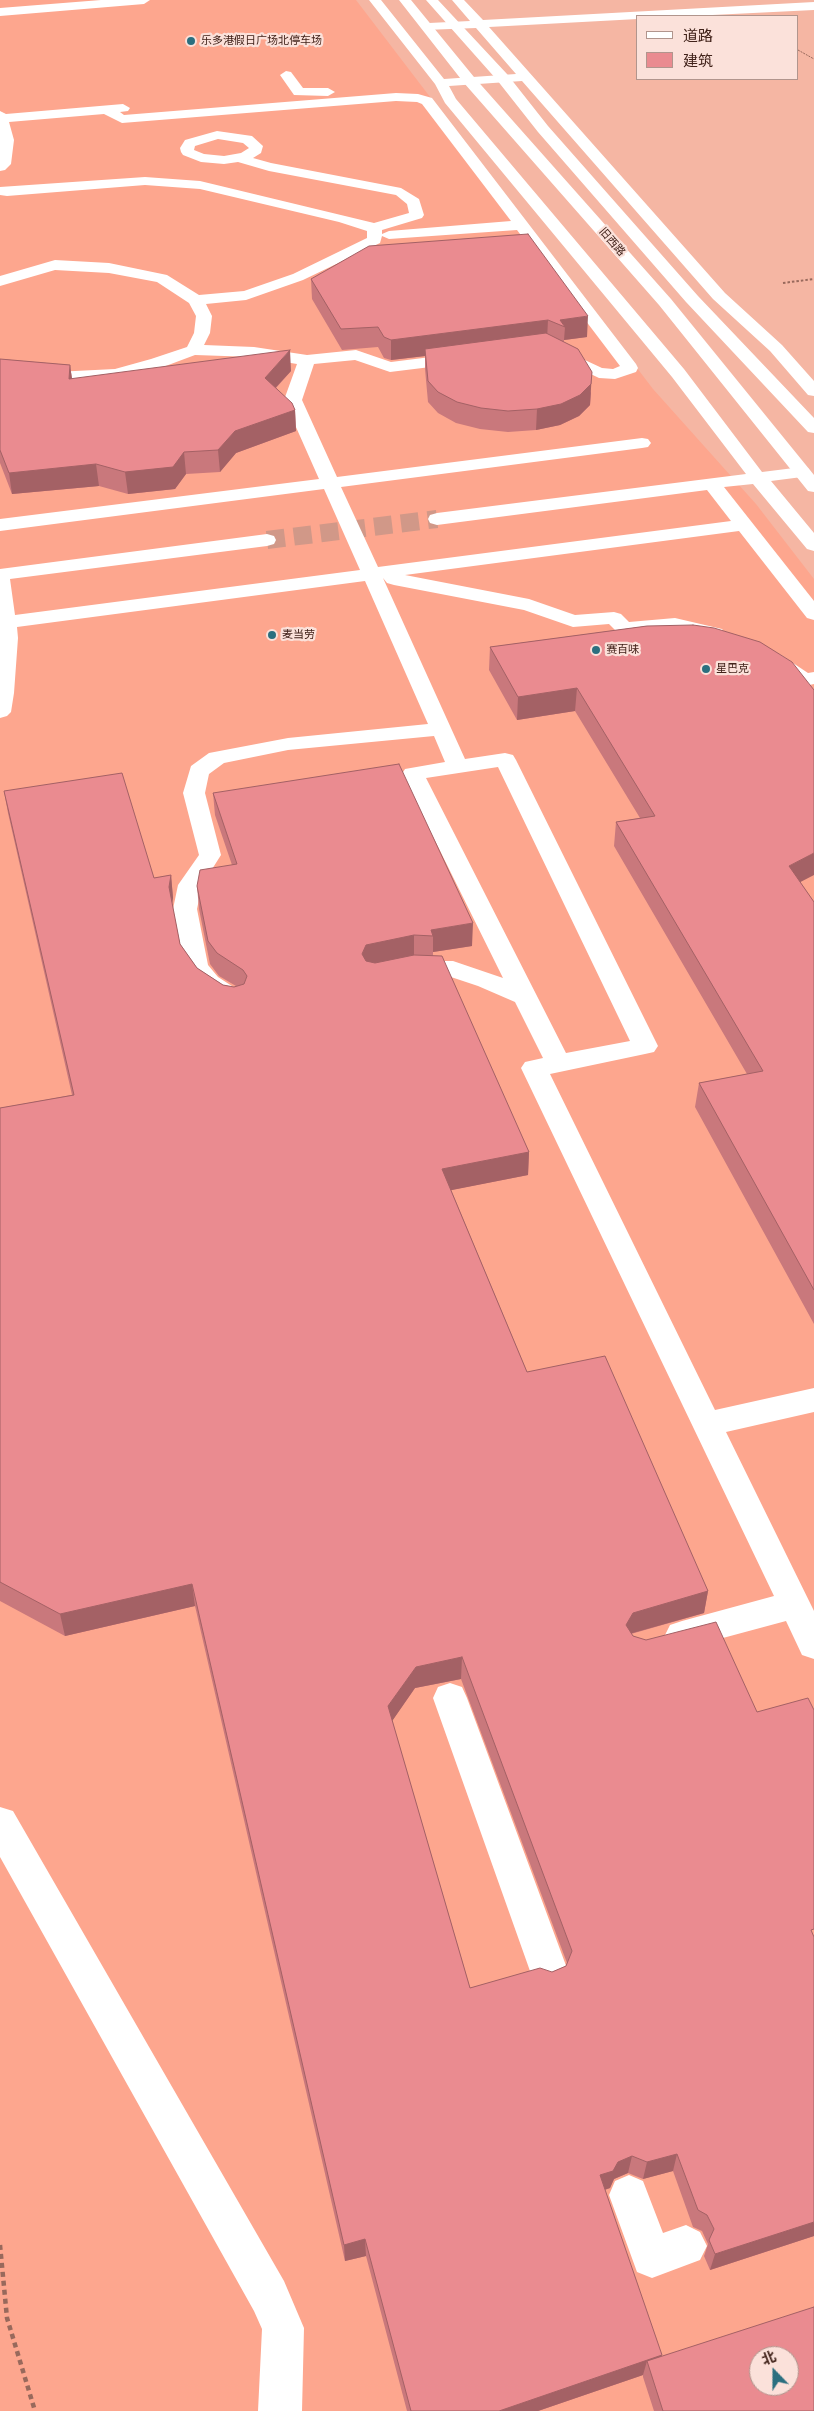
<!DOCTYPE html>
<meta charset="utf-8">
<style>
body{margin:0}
#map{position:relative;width:814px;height:2411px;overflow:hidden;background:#f5b6a3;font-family:"PT Sans Narrow","Noto Sans SC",sans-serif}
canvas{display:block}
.legend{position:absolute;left:636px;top:15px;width:162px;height:65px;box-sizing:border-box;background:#fbe1da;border:1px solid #b1958d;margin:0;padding:6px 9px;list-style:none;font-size:15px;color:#41221a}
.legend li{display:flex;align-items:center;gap:10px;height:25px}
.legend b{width:25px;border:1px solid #b1958d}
.north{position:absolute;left:749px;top:2346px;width:50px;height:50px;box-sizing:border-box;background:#fbe1da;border:1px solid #b1958d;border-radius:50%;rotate:338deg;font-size:14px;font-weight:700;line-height:20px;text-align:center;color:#41221a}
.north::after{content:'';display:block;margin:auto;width:18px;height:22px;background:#2b6f7f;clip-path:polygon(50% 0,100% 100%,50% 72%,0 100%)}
</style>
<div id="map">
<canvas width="814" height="2411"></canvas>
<ul class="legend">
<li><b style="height:6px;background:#fff"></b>道路</li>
<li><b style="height:14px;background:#ea8b90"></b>建筑</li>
</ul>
<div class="north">北</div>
</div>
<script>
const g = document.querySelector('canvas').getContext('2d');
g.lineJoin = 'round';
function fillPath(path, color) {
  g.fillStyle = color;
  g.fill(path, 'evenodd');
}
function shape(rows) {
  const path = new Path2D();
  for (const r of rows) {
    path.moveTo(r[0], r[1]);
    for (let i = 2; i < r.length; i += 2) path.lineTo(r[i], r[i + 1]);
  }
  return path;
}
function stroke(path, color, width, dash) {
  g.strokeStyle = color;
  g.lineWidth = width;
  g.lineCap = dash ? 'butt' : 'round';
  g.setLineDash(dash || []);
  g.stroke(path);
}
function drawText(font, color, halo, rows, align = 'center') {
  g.font = font + ' "PT Sans Narrow","Noto Sans SC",sans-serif';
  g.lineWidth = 4.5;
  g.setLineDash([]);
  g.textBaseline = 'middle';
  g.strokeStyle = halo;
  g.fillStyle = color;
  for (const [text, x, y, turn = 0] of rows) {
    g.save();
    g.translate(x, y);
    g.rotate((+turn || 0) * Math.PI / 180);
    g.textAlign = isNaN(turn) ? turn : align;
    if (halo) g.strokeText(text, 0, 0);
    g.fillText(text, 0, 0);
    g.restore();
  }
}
fillPath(shape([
 [0,0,356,0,653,389,756,504,814,579,814,2411,0,2411],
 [759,2356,789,2356,789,2386,759,2386]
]), '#fda68e');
stroke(shape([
 [267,540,437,519]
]), '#d19888', 18, [18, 9]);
stroke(shape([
 [798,50,814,59]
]), '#98695c', 1, [2, 1]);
stroke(shape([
 [783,283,814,279]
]), '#98695c', 2, [2.5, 2]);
stroke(shape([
 [0,2245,7,2318,35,2411]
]), '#98695c', 4.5, [5, 4]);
fillPath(shape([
 [101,0,150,0,144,4,0,16,0,8,101,0],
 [369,0,381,0,444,79,516,74,476,28,425,30,423,27,425,24,429,23,470,21,452,0,464,0,483,20,814,2,814,10,692,16,638,16,638,19,489,27,725,293,782,345,814,381,814,396,808,395,770,351,713,299,522,81,449,86,456,99,684,369,762,472,802,467,808,468,811,472,808,476,802,477,771,481,814,533,814,551,807,549,753,484,724,487,814,601,814,620,807,618,739,531,405,575,529,599,575,615,614,612,621,614,629,622,675,618,722,629,725,633,722,637,715,639,675,630,624,634,617,632,609,624,573,627,524,610,394,585,387,583,383,578,465,759,505,753,513,755,516,760,658,1046,654,1052,645,1054,550,1074,715,1410,814,1388,814,1412,726,1432,814,1611,814,1659,802,1655,786,1621,682,1649,670,1645,665,1635,670,1625,682,1621,774,1596,521,1068,525,1062,543,1058,515,1002,478,986,451,977,411,977,402,975,399,969,402,963,411,961,453,961,503,978,402,774,405,769,445,762,434,736,288,750,224,763,209,774,205,793,221,855,202,885,197,909,208,965,218,977,235,988,238,994,235,1000,226,1002,217,1000,200,989,184,966,173,909,178,885,199,855,183,793,191,766,209,753,288,738,428,724,365,581,17,627,18,638,14,693,11,712,7,716,0,718,0,569,267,534,274,536,276,540,274,544,267,546,10,579,15,615,360,570,324,489,0,531,0,519,319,479,284,400,297,364,254,357,195,355,163,367,115,379,55,382,0,374,0,364,55,372,115,369,151,359,187,347,194,333,196,316,189,303,157,282,109,273,55,270,0,286,0,276,55,260,109,263,167,275,199,295,244,291,293,274,367,238,367,231,339,222,200,189,145,185,7,196,0,195,0,187,145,177,200,181,374,223,409,213,407,204,396,195,269,171,238,162,224,164,201,162,183,155,181,152,180,148,185,140,217,131,252,136,263,146,261,153,253,158,271,163,401,188,419,199,424,215,422,218,382,230,382,234,389,231,511,221,422,104,417,102,396,101,122,123,104,114,9,122,14,140,11,164,5,170,0,171,0,111,6,114,123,104,130,108,128,111,120,112,124,115,396,93,418,94,432,98,636,364,638,368,636,372,615,379,599,378,551,355,549,352,551,349,557,347,602,368,613,369,620,366,517,230,389,239,382,236,380,243,303,280,246,300,206,304,212,316,210,333,204,345,254,347,307,355,356,350,391,362,463,353,469,354,471,358,469,362,463,363,390,372,355,360,314,364,302,400,337,477,642,438,648,439,651,443,648,447,642,448,341,487,378,567,731,521,707,490,437,525,430,523,428,519,430,515,437,513,746,474,672,377,445,103,435,84,369,0],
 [218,139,243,143,249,148,241,153,224,156,204,154,194,150,195,146,218,139],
 [498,767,630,1041,566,1053,426,778,498,767],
 [286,71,291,72,303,88,328,88,335,92,328,96,294,95,280,75,286,71],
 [774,653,781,655,808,673,814,672,814,684,805,686,798,684,767,663,764,659,767,655,774,653],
 [450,1683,462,1687,467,1698,568,1971,562,1984,549,1989,536,1984,530,1971,433,1698,438,1687,450,1683],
 [0,1807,13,1811,284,2281,304,2328,302,2411,258,2411,262,2329,254,2311,0,1857,0,1807],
 [629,2175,643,2181,663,2233,686,2225,700,2232,707,2246,700,2260,652,2278,637,2272,609,2195,615,2181,629,2175]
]), '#fff');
fillPath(shape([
 [399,0,411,0,474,77,671,299,814,475,814,492,808,491,659,305,464,83,399,0],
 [426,0,438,0,507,74,548,126,698,296,814,418,814,433,808,432,686,302,538,132,497,80,426,0]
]), '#fff');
fillPath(shape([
 [528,234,587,337,564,340,564,342,591,393,590,405,579,416,560,425,536,430,508,432,480,429,456,423,438,413,428,402,425,369,425,356,391,360,384,358,378,347,342,350,312,299,311,279],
 [0,359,70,365,72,379,291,371,276,388,295,410,296,431,236,453,220,472,186,474,175,489,128,494,99,486,12,494,0,463],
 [647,626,800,882,814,902,814,1324,695,1107,699,1083,747,1074,614,846,616,822,640,818,575,711,517,720,489,670,490,647],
 [4,791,154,878,171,875,173,898,172,904,180,944,197,968,223,985,234,987,236,986,219,976,210,964,199,909,197,886,232,865,215,815,213,793,472,946,433,952,433,956,529,1152,528,1175,451,1190,527,1372,708,1591,704,1613,631,1634,814,2236,710,2270,704,2256,708,2244,702,2231,693,2227,673,2171,643,2179,628,2173,614,2179,610,2188,605,2190,661,2357,814,2411,654,2411,643,2377,643,2375,538,2411,407,2411,366,2256,345,2261,195,1606,65,1636,0,1601,0,1108,72,1095,8,813],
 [461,1679,567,1963,566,1966,552,1972,470,1988,392,1721,415,1688]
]), '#c9787c');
fillPath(shape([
 [588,316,587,337,564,340,565,327,560,320],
 [548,320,547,340,425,349,425,356,391,360,391,340],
 [290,350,291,371,266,398,265,378],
 [70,365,73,386,69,379],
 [592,372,590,405,579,416,560,425,536,430,537,409],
 [295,410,296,431,236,453,220,472,218,450,235,431],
 [184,452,186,474,175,489,128,494,125,472],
 [96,464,99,486,12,494,9,473],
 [577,688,575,711,517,720,518,697],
 [814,853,814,875,785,890,789,866],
 [171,875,173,898,171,909,169,887],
 [473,923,472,946,433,952,433,936,431,930],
 [414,935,414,958,367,968,362,954,366,945],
 [529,1152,528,1175,442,1192,442,1169],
 [192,1584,195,1606,65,1636,60,1614],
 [708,1591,704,1613,629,1634,626,1625,633,1613],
 [462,1657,461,1679,415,1688,388,1727,388,1706,416,1667],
 [677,2154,673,2171,643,2179,647,2162],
 [632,2156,628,2173,614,2179,610,2188,597,2192,600,2175,618,2162],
 [814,2222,814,2236,710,2270,715,2254],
 [365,2239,366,2256,345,2261,344,2245],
 [662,2355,657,2370,647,2361,643,2375,538,2411,499,2411]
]), '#a46165');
const building = shape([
 [528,234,588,316,560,320,565,327,548,320,391,340,384,337,378,327,341,329,311,279,369,246,528,234],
 [546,333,578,349,592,372,591,384,580,395,561,404,537,409,508,411,481,408,457,402,438,392,428,381,425,349,546,333],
 [290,350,265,378,292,403,295,410,235,431,218,450,184,452,173,467,125,472,96,464,9,473,0,450,0,359,70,365,69,379,290,350],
 [693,625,714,628,760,642,792,662,814,690,814,853,789,866,814,902,814,1290,699,1083,763,1071,616,822,655,816,577,688,518,697,490,647,647,626,693,625],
 [399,764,473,923,431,930,433,936,414,935,366,945,362,954,366,961,375,963,414,955,442,956,529,1152,442,1169,527,1372,605,1356,708,1591,633,1613,626,1625,633,1636,646,1640,716,1622,757,1712,808,1698,814,1710,814,1929,811,1930,814,1937,814,2222,715,2254,709,2240,714,2229,707,2215,698,2210,677,2154,647,2162,632,2156,618,2162,613,2171,600,2175,662,2355,499,2411,411,2411,365,2239,344,2245,192,1584,60,1614,0,1582,0,1108,74,1095,4,791,122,773,154,878,171,875,169,887,180,944,197,968,223,985,234,987,244,984,247,976,243,970,217,953,208,941,197,886,200,870,237,864,213,793,399,764],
 [462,1657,572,1951,566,1966,552,1972,540,1968,470,1988,388,1706,416,1667,462,1657],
 [814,2307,814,2411,663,2411,647,2361,814,2307],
 [759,2356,789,2356,789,2386,759,2386,759,2356]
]);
fillPath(building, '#ea8b90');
stroke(building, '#a46165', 1);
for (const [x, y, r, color] of [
 [191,41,5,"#2b6f7f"],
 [272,635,5,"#2b6f7f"],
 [596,650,5,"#2b6f7f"],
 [706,669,5,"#2b6f7f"]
]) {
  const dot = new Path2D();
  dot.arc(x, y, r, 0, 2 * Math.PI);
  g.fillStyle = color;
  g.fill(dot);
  stroke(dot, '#fbe1da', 2);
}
drawText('11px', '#41221a', '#fbe1da', [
 ["乐多港假日广场北停车场",201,41],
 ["麦当劳",282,635],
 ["赛百味",606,650],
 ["星巴克",716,669]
], 'left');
drawText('11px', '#41221a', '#fbe1da', [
 ["旧西路",612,242,49]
]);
</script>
